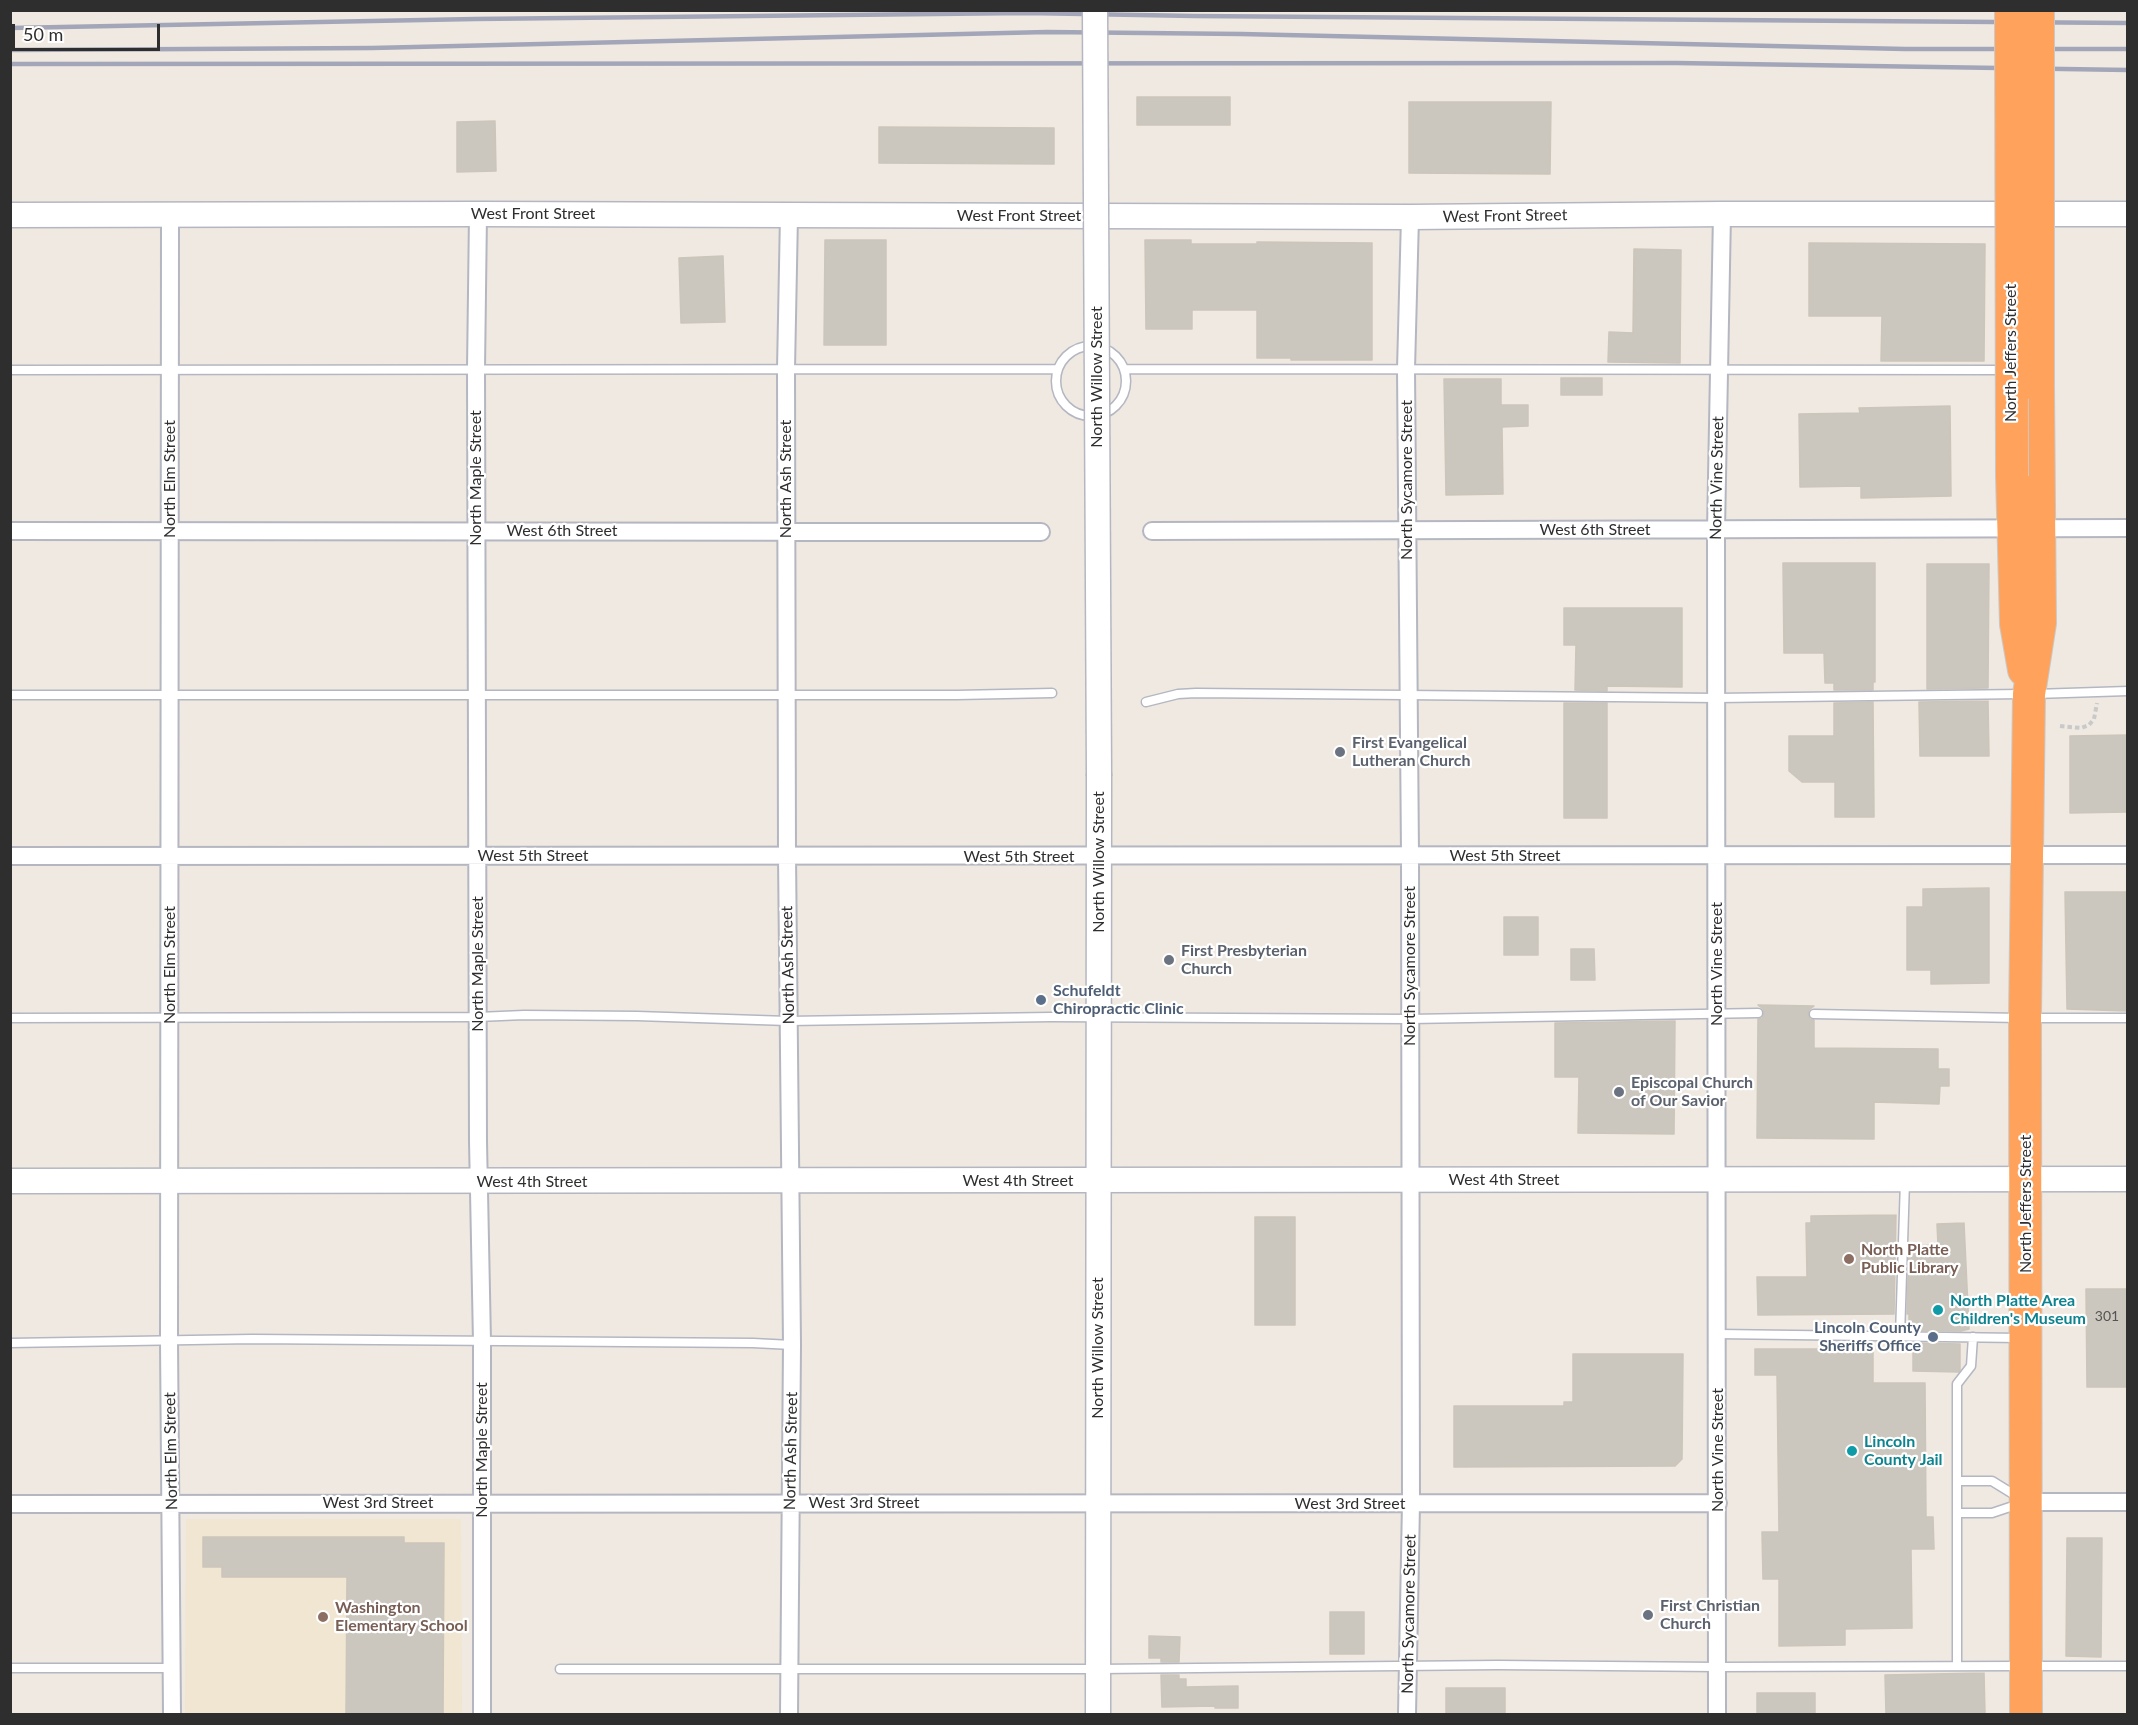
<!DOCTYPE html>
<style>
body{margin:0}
#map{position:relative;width:2138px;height:1725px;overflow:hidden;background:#efe9e1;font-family:Lato,sans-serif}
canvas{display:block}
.frame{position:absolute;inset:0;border:12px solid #2e2e2e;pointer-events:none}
.scale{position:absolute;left:12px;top:24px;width:148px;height:27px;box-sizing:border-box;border:3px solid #2e2e2e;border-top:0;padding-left:8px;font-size:18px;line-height:21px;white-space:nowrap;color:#2e2e2e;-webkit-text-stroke:4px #fff;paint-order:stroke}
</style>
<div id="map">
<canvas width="2138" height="1725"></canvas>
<div class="frame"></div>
<div class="scale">50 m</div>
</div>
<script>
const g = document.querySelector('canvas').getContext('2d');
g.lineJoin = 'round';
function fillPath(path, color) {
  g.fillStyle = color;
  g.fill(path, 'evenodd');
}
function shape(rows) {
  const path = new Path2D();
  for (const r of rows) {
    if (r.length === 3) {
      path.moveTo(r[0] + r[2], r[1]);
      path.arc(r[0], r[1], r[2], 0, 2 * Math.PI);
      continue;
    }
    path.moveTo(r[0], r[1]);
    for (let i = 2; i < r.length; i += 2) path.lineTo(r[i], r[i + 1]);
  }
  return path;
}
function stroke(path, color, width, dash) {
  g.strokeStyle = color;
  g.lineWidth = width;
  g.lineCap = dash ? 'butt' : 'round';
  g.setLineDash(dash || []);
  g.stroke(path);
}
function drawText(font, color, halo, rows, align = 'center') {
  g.font = font + ' Lato,sans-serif';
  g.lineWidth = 4.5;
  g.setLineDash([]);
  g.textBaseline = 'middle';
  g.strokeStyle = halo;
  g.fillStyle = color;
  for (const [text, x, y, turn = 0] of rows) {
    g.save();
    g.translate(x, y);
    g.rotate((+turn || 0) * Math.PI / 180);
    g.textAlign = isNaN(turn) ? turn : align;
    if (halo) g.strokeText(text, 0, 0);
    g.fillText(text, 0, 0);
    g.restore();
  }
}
fillPath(shape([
 [186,1519,461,1519,462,1714,185,1714]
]), '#f0e6d1');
const building = shape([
 [1137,97,1230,97,1230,125,1137,125,1137,97],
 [1409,102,1551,102,1550,174,1409,173,1409,102],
 [495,121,496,171,457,172,457,122,495,121],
 [879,127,1054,128,1054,164,879,163,879,127],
 [825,240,886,240,886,345,824,345,825,240],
 [1145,240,1191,240,1191,244,1257,244,1257,242,1372,243,1372,360,1291,360,1291,358,1257,358,1257,310,1192,310,1192,329,1146,329,1145,240],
 [1809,243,1985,244,1984,361,1881,361,1882,316,1809,316,1809,243],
 [1634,249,1681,250,1680,363,1608,362,1609,332,1633,333,1634,249],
 [723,256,725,322,681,323,679,258,723,256],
 [1561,378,1602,378,1602,395,1561,395,1561,378],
 [1444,379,1501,379,1501,405,1528,405,1528,426,1502,427,1503,494,1446,495,1444,379],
 [1950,406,1951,496,1861,498,1861,486,1800,487,1799,414,1860,413,1859,408,1950,406],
 [1783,563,1875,563,1875,682,1873,682,1873,690,1834,690,1834,683,1825,683,1824,653,1784,653,1783,563],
 [1927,564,1989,564,1988,688,1927,689,1927,564],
 [1564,608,1682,608,1682,687,1607,686,1607,691,1575,690,1576,645,1564,645,1564,608],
 [1988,701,1989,756,1920,756,1919,702,1988,701],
 [1873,702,1874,817,1835,817,1835,782,1802,782,1789,771,1789,736,1834,736,1834,703,1873,702],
 [1564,703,1607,703,1607,818,1564,818,1564,703],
 [2127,735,2127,812,2070,813,2070,736,2127,735],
 [1989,888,1989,983,1931,984,1931,970,1907,970,1907,907,1923,907,1923,889,1989,888],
 [2065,892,2127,892,2127,1011,2067,1009,2065,892],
 [1504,917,1538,917,1538,955,1504,955,1504,917],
 [1571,949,1594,949,1595,980,1571,980,1571,949],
 [1758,1005,1814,1006,1809,1010,1808,1014,1810,1019,1814,1020,1814,1048,1938,1049,1938,1069,1949,1069,1949,1086,1940,1086,1939,1104,1874,1102,1874,1139,1757,1138,1758,1019,1762,1018,1764,1013,1763,1009,1758,1005],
 [1675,1021,1674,1134,1578,1133,1579,1077,1555,1077,1555,1023,1675,1021],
 [1896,1215,1894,1314,1758,1315,1757,1277,1807,1277,1806,1223,1811,1223,1811,1216,1896,1215],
 [1255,1217,1295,1217,1295,1325,1255,1325,1255,1217],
 [1964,1223,1969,1329,1961,1331,1909,1330,1909,1314,1907,1314,1909,1246,1938,1245,1937,1224,1964,1223],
 [2086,1289,2127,1289,2127,1387,2087,1387,2086,1289],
 [1913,1343,1960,1344,1960,1370,1959,1372,1913,1371,1913,1343],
 [1755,1349,1873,1349,1873,1383,1925,1383,1926,1517,1933,1517,1934,1549,1911,1549,1912,1628,1845,1629,1845,1645,1779,1646,1779,1579,1763,1579,1762,1532,1779,1532,1777,1375,1755,1375,1755,1349],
 [1573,1354,1683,1354,1682,1459,1675,1466,1454,1467,1454,1406,1564,1406,1564,1402,1573,1402,1573,1354],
 [203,1537,404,1537,404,1543,444,1543,443,1714,346,1714,347,1577,222,1577,222,1567,203,1567,203,1537],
 [2067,1538,2102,1538,2101,1657,2066,1656,2067,1538],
 [1330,1612,1364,1612,1364,1654,1330,1654,1330,1612],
 [1149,1636,1180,1637,1179,1662,1161,1662,1161,1658,1149,1658,1149,1636],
 [1984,1673,1985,1714,1886,1714,1885,1675,1984,1673],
 [1161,1675,1179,1675,1179,1679,1186,1679,1186,1687,1238,1686,1238,1708,1215,1708,1215,1706,1162,1707,1161,1675],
 [1446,1688,1505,1688,1505,1714,1446,1714,1446,1688],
 [1757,1693,1815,1693,1815,1714,1757,1714,1757,1693]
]);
fillPath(building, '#cbc7bf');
stroke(building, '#cbc5ba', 1.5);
const lane = shape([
 [1091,381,35],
 [1124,369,1996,370],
 [10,370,1058,369],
 [2035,694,2128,691],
 [10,695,957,695,1052,693],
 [1146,702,1178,694,1196,693,1717,698,2022,694],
 [1814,1014,2019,1018],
 [10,1018,478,1017,524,1015,637,1016,788,1021,1051,1017,1410,1019,1758,1013],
 [2032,1018,2128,1018],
 [1718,1334,2020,1338],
 [1900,1336,1905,1181],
 [10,1343,252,1339,753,1343,792,1345],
 [1958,1481,1992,1481,2018,1497],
 [1958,1513,1992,1513,2019,1504],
 [1957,1666,1957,1384,1971,1366,1973,1337],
 [2032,1666,2128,1666],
 [10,1668,172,1668],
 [560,1669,1098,1669,1498,1665,1717,1667,2019,1666]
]);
const street = shape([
 [478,214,476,369,478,1141,482,1342,482,1714],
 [170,216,169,1341,172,1714],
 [10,531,1041,532],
 [1152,531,2128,528],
 [10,856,2128,855],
 [2026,1502,2128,1502],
 [10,1504,1718,1503],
 [789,1714,792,1345,787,856,786,369,789,215],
 [1407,1714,1411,1503,1410,856,1406,369,1410,217],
 [1717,1714,1716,530,1722,214]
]);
const secondary = shape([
 [10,215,478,214,1410,217,1722,214,2128,214],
 [10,1181,2128,1179],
 [1098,1714,1099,776]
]);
const highway = shape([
 [2012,476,2016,624,2024,670],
 [2026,1714,2025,1018,2029,694,2040,623,2038,386]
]);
stroke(lane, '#b4b7c1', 11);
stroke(street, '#b4b7c1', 20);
stroke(secondary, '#b4b7c1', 27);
stroke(highway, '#c9c9c9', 34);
stroke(shape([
 [2060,726,2081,728,2089,725,2094,719,2097,703]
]), '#c9c9c9', 4, [4.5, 3]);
stroke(lane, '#fff', 8);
stroke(street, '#fff', 16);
stroke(secondary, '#fff', 24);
stroke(highway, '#ffa35c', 32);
stroke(shape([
 [10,28,475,19,1027,13,1194,16,2128,23],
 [10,50,372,48,1047,32,1241,34,1905,49,2128,49],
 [10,64,1676,63,2128,70]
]), '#a3a6b8', 4.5);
const secondaryBridge = shape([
 [1095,10,1099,776]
]);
const highwayBridge = shape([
 [2011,10,2012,476],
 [2038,10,2038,386]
]);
stroke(secondaryBridge, '#b4b7c1', 27, []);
stroke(highwayBridge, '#c9c9c9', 34, []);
stroke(secondaryBridge, '#fff', 24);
stroke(highwayBridge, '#ffa35c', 32);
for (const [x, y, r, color] of [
 [1340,752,6,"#6b7280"],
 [1169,960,6,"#6b7280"],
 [1041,1000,6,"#5c6f8a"],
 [1619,1092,6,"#6b7280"],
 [1849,1259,6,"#8d6e63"],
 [1938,1310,6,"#0f9aa8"],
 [1933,1337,6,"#5c6f8a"],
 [1852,1451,6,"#0f9aa8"],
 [1648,1615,6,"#6b7280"],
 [323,1617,6,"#8d6e63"]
]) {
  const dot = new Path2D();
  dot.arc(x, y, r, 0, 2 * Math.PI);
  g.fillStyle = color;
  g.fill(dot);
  stroke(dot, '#fff', 2);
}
drawText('14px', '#555452', null, [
 ["301",2107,1316]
]);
drawText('16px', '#2e2e2e', '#fff', [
 ["West Front Street",533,214],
 ["West Front Street",1019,216],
 ["West Front Street",1505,216,-1],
 ["North Jeffers Street",2011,353,-90],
 ["North Willow Street",1097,377,-90],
 ["North Maple Street",476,478,-90],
 ["North Vine Street",1717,478,-89],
 ["North Elm Street",170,479,-90],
 ["North Ash Street",786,479,-90],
 ["North Sycamore Street",1407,480,-90],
 ["West 6th Street",1595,530],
 ["West 6th Street",562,531],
 ["West 5th Street",533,856],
 ["West 5th Street",1505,856],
 ["West 5th Street",1019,857],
 ["North Willow Street",1099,862,-90],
 ["North Maple Street",478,964,-90],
 ["North Vine Street",1717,964,-90],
 ["North Elm Street",170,965,-90],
 ["North Ash Street",788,965,-91],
 ["North Sycamore Street",1410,966,-90],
 ["West 4th Street",1504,1180],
 ["West 4th Street",1018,1181],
 ["West 4th Street",532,1182],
 ["North Jeffers Street",2026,1204,-90],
 ["North Willow Street",1098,1348,-90],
 ["North Maple Street",482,1450,-90],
 ["North Vine Street",1718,1450,-90],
 ["North Elm Street",171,1451,-91],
 ["North Ash Street",791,1451,-89],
 ["West 3rd Street",378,1503],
 ["West 3rd Street",864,1503],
 ["West 3rd Street",1350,1504],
 ["North Sycamore Street",1409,1614,-89]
]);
drawText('bold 16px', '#5b616d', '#fff', [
 ["First Evangelical",1352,743],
 ["Lutheran Church",1352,761],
 ["First Presbyterian",1181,951],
 ["Church",1181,969],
 ["Episcopal Church",1631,1083],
 ["of Our Savior",1631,1101],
 ["First Christian",1660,1606],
 ["Church",1660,1624]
], 'left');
drawText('bold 16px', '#4e5e75', '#fff', [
 ["Schufeldt",1053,991],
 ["Chiropractic Clinic",1053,1009],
 ["Lincoln County",1921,1328,"right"],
 ["Sheriffs Office",1921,1346,"right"]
], 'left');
drawText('bold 16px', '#785e54', '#fff', [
 ["North Platte",1861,1250],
 ["Public Library",1861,1268],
 ["Washington",335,1608],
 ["Elementary School",335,1626]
], 'left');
drawText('bold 16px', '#0d838f', '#fff', [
 ["North Platte Area",1950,1301],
 ["Children's Museum",1950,1319],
 ["Lincoln",1864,1442],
 ["County Jail",1864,1460]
], 'left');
</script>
